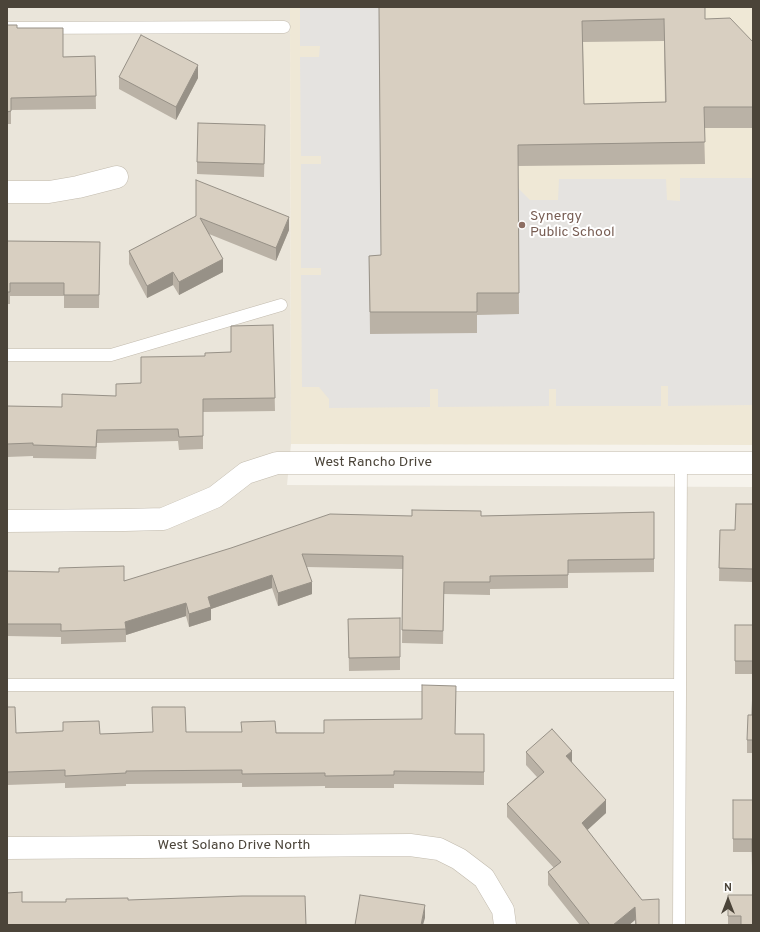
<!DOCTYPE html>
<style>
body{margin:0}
#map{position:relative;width:760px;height:932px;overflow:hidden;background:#f6f3ec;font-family:Overpass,sans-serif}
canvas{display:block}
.frame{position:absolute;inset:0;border:8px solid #4b4439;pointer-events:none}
.north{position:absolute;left:708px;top:880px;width:40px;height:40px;-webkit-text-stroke:3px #fff;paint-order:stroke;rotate:0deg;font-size:11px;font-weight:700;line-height:16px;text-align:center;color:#4b4439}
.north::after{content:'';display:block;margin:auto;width:14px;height:18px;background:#4b4439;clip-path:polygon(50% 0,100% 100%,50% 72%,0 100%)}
</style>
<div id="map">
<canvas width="760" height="932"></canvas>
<div class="frame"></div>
<div class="north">N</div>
</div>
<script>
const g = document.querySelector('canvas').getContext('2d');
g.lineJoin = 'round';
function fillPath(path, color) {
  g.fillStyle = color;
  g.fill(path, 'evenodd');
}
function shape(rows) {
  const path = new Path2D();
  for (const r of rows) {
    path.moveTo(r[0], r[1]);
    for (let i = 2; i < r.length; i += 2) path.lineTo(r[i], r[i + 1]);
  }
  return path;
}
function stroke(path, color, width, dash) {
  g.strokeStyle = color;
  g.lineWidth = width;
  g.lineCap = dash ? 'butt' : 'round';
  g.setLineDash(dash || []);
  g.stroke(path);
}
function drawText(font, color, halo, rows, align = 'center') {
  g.font = font + ' Overpass,sans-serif';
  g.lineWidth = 4;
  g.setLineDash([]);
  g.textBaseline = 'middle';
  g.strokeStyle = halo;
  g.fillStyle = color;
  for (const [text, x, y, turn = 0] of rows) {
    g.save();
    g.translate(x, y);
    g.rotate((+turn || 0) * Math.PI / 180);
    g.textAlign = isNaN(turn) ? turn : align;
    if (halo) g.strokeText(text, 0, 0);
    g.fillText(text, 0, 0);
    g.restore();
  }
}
fillPath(shape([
 [7,7,290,7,291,444,287,485,753,487,753,925,7,925]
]), '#eae5da');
fillPath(shape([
 [290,7,753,7,753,445,291,444]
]), '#efe8d6');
fillPath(shape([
 [300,7,527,7,507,177,530,200,558,200,559,179,666,179,667,200,680,201,680,178,753,178,753,405,668,406,668,386,661,386,661,406,556,406,556,389,549,389,549,406,438,407,438,389,430,389,430,407,329,408,329,399,319,387,302,387,301,275,321,275,321,268,301,268,301,164,321,164,321,156,301,156,300,57,319,57,320,46,300,46]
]), '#e5e3e0');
const service = shape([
 [7,28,284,27],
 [7,355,111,355,281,305],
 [7,685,680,685],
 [679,925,681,463]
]);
const minor = shape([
 [7,192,49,192,78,187,117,177],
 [7,521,125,520,163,519,215,497,246,473,277,463,753,463],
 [7,848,410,845,439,849,459,859,484,878,503,910,505,925]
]);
stroke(service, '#c2bbae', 13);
stroke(minor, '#c2bbae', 23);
stroke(service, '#fff', 12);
stroke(minor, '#fff', 22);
fillPath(shape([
 [379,7,705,19,753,42,753,128,704,128,705,164,518,166,519,314,477,315,477,333,370,334,369,256,381,255],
 [664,41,665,102,584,104,583,42],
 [7,25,17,28,63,57,95,56,96,109,11,110,11,124,7,124],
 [119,77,198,78,176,120,119,89],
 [265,138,264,177,197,174,197,162],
 [196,216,289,230,276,261,209,234,223,272,179,295,173,285,147,298,129,264,129,251],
 [7,241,100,242,99,308,64,308,64,296,10,296,10,304,7,304],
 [273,325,275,411,203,412,203,449,179,450,178,441,97,443,96,459,33,458,33,456,7,457,7,406,62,407,116,396,141,383,205,356,231,352],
 [753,504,753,582,719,581,720,530,735,530],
 [654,512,654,572,568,573,568,588,490,589,490,595,444,594,443,644,402,643,403,569,307,567,312,594,278,606,272,588,211,609,211,620,189,627,186,616,126,635,126,642,61,644,61,637,7,636,7,571,124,581,412,516,481,516],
 [400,618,400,670,349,671,348,619],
 [735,625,753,625,753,674,735,674],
 [753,686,753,753,747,753,747,740,752,715],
 [7,707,16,733,63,731,63,722,100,734,186,732,484,734,484,785,394,784,394,788,325,788,325,786,242,787,242,783,126,784,126,786,65,788,65,783,7,785],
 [526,752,572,762,606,813,587,830,659,925,635,925,635,920,629,925,580,925,548,885,548,872,554,868,507,817,507,804,537,777,526,765],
 [733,800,753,800,753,925,728,925,728,895,752,895,752,852,733,852]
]), '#bab2a6');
fillPath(shape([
 [198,65,198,78,176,120,176,107],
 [289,217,289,230,276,261,276,248],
 [223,259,223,272,179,295,179,282],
 [173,272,173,285,147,298,147,286],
 [272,575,272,588,211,609,211,620,189,627,189,614,208,597],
 [312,582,312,594,278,606,278,593],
 [186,603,186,616,126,635,125,622],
 [572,751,572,764,566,756],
 [606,800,606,813,582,835,582,823],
 [425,905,425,918,423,925,421,925],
 [635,907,635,920,629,925,613,925]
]), '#979187');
const building = shape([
 [379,7,705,7,705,19,730,18,753,42,753,107,704,107,705,142,518,145,519,293,477,293,477,312,370,312,369,256,381,255,379,7],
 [664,19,666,102,584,104,582,21,664,19],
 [7,25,17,25,17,28,63,28,63,57,95,56,96,96,11,98,11,111,7,112,7,25],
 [141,35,198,65,176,107,119,77,141,35],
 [198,123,265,125,264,164,197,162,198,123],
 [196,180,289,217,276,248,200,218,223,259,179,282,173,272,147,286,129,251,196,216,196,180],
 [7,241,100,242,99,295,64,295,64,283,10,283,10,292,7,292,7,241],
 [273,325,275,398,203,399,203,436,179,437,178,429,97,430,96,447,33,445,33,443,7,444,7,406,62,407,62,394,116,396,116,384,141,383,141,357,205,356,205,353,231,352,231,326,273,325],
 [736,504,753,504,753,569,719,568,720,530,735,530,736,504],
 [412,510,481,511,481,516,654,512,654,559,568,560,568,575,490,576,490,582,444,582,443,631,402,630,403,556,302,554,312,582,278,593,272,575,208,597,211,607,189,614,186,603,125,622,126,629,61,631,61,624,7,624,7,571,59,572,59,568,124,566,124,581,231,548,330,514,412,516,412,510],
 [400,618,400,657,349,658,348,619,400,618],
 [735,625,753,625,753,661,735,661,735,625],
 [422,685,456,686,455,734,484,734,484,772,394,771,394,775,325,776,325,773,242,774,242,770,126,771,126,773,65,776,65,770,7,772,7,707,15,707,16,733,63,731,63,722,99,721,100,734,153,732,152,707,185,707,186,732,242,732,241,722,275,721,276,733,324,733,324,720,422,719,422,685],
 [753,686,753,740,747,740,748,715,752,715,753,686],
 [552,729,572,751,566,756,606,800,582,823,642,900,659,899,659,925,636,925,635,907,613,925,590,925,548,872,561,862,507,804,544,772,526,752,552,729],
 [733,800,753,800,753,925,741,925,741,916,728,916,728,895,753,895,752,839,733,839,733,800],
 [22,892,22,902,66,902,66,899,128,898,128,900,242,896,305,896,306,925,7,925,7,893,22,892],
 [360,895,425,905,421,925,355,925,360,895]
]);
fillPath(building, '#d8cfc1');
stroke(building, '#979187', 1);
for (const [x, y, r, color] of [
 [522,225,4,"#8d6e63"]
]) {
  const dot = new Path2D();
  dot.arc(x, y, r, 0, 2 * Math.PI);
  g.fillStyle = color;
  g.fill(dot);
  stroke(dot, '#fff', 1.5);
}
drawText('14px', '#785e54', '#fff', [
 ["Synergy",530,217],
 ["Public School",530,233]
], 'left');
drawText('14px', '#4b4439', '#fff', [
 ["West Rancho Drive",373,463],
 ["West Solano Drive North",234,846]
]);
</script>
